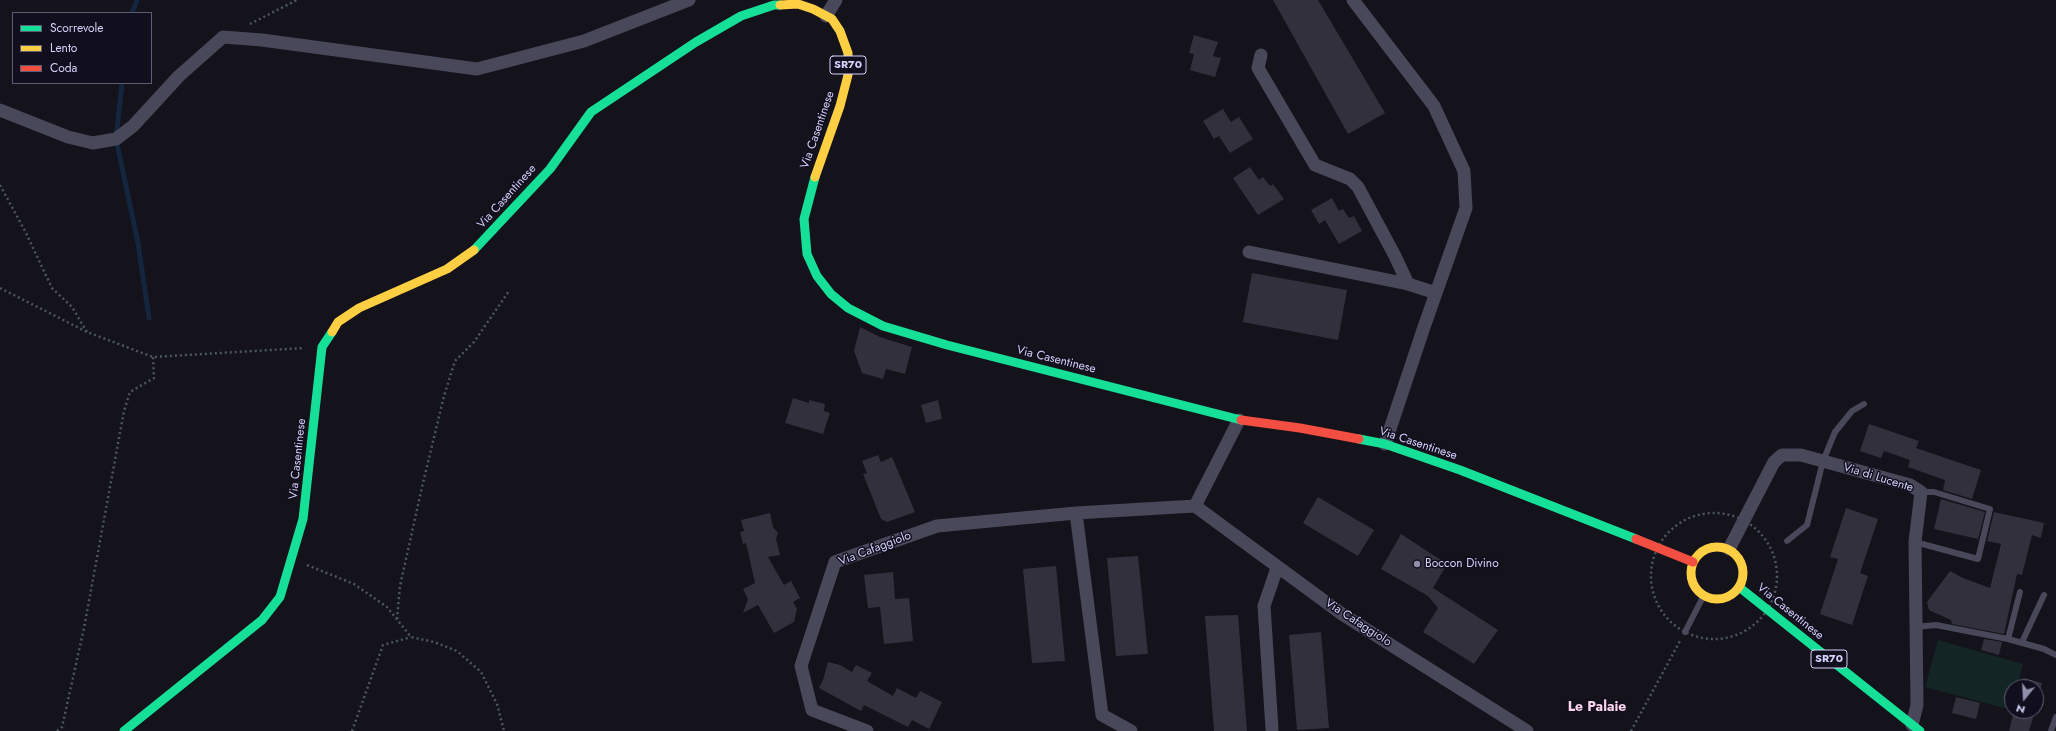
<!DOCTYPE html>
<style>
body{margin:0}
#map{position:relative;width:2056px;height:731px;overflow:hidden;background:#14121a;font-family:Jost,sans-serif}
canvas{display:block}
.legend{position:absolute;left:12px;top:12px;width:140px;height:72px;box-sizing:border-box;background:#110f1e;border:1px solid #5f5d76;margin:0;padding:5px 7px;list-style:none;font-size:12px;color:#d4d1fa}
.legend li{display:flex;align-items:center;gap:8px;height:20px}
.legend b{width:20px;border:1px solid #5f5d76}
.north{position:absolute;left:2004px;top:679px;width:40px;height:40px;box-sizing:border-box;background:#110f1e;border:1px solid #5f5d76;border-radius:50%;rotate:198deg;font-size:11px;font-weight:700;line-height:16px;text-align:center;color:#d4d1fa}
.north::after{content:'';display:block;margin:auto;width:14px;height:18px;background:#918eac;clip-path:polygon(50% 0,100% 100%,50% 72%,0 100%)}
</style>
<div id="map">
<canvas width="2056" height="731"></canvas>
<ul class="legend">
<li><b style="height:5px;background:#16e098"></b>Scorrevole</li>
<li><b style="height:5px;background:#ffcf43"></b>Lento</li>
<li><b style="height:5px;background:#f24e42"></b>Coda</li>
</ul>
<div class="north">N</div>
</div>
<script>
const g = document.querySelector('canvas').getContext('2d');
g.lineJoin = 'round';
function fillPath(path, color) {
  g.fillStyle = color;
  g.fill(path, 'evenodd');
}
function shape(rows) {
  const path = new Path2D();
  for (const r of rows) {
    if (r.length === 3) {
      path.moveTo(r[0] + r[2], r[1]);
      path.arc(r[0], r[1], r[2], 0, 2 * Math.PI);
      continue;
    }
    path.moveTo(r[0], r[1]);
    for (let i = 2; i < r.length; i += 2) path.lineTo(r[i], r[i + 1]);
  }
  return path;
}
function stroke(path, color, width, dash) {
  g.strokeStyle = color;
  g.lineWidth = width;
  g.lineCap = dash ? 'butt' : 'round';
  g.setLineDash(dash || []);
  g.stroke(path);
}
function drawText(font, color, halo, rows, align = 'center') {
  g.font = font + ' Jost,sans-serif';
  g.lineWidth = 3;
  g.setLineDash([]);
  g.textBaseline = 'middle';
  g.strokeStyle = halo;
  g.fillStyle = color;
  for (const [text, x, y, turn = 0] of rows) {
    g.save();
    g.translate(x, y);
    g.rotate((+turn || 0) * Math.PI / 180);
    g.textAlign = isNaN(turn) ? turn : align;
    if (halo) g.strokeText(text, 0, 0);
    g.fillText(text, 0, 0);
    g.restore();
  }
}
fillPath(shape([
 [1938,640,2023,664,2017,687,2012,687,2011,710,1925,687]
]), '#132524');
stroke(shape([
 [132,13,137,0],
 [122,83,116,139,138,243,149,318]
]), '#14263f', 5);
fillPath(shape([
 [1273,0,1318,0,1385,113,1348,134],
 [1194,35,1218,42,1213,56,1221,58,1215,77,1190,70,1194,54,1189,53],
 [1223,109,1231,122,1239,117,1253,139,1230,153,1219,136,1214,139,1203,121],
 [1250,167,1259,180,1263,177,1270,186,1273,184,1284,199,1258,215,1233,178],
 [1332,198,1339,211,1343,209,1349,218,1354,216,1362,231,1339,244,1325,220,1319,224,1311,210],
 [1252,273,1347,290,1338,340,1243,322],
 [860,327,880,337,912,347,905,374,886,369,883,379,862,373,854,351],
 [793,398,809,403,809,400,825,404,824,411,830,413,823,434,785,423],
 [938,400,942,419,926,423,921,405],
 [1869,424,1919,441,1916,448,1981,470,1972,499,1943,490,1945,480,1908,467,1910,460,1884,451,1881,458,1860,451],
 [878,455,881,462,892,457,915,512,887,522,881,519,863,474,867,473,862,461],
 [1318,497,1374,530,1358,556,1303,523],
 [1941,499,1985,512,1978,539,1934,529],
 [1846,508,1878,519,1860,573,1868,576,1852,625,1820,614,1838,559,1830,557],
 [1994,512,2044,523,2041,538,2032,535,2022,575,2017,574,2004,634,1952,624,1951,620,1929,610,1927,602,1950,571,1963,578,1990,588,2001,544,1987,541],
 [770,513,773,527,778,533,776,539,780,555,768,557,784,585,791,581,800,598,793,602,797,609,794,622,774,633,758,605,743,613,748,599,743,589,755,583,746,543,743,544,740,532,744,531,741,520],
 [1401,534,1447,564,1433,588,1498,630,1474,664,1423,632,1438,608,1428,596,1381,569],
 [1138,556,1148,654,1116,656,1107,558],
 [1056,566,1065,661,1032,663,1023,569],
 [893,572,895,599,909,598,913,641,884,644,880,607,868,608,864,575],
 [1238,615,1247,731,1214,731,1205,616],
 [1321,632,1329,728,1297,730,1289,635],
 [1984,639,2002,642,1999,655,1981,650],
 [828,662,840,665,852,672,856,665,872,673,867,681,893,696,897,688,916,698,920,691,942,702,929,729,912,720,908,727,864,705,861,711,819,688,823,680],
 [2023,678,2042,683,2036,706,2036,687,2021,687],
 [1956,697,1980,703,1976,719,1952,713],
 [2014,711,2035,711,2029,731,2009,731]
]), '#32303d');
stroke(shape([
 [250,24,297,0],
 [0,185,25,231,52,288,72,307,87,332],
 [0,288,87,332,153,357,304,348],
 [1714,576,63],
 [307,565,354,584,387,607,411,637,434,642,457,651,481,672,497,704,504,731],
 [397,619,400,586,422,487,444,396,455,361,474,342,509,291],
 [57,731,62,727,84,628,124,411,130,392,154,378,153,357],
 [352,731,383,645,411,637],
 [1631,731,1680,641]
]), '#4b5761', 2.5, [2, 3]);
stroke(shape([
 [1787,541,1807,525,1823,461,1835,432,1852,411,1864,404],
 [1915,542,1978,559,1990,509,1934,492,1921,492],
 [1915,627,1936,625,2008,639,2020,592],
 [1685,632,1704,595],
 [2008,639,2044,649,2056,655],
 [2022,642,2044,595],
 [2051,731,2056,717]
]), '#49485a', 6);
stroke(shape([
 [1353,0,1434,106,1464,171,1466,208,1424,327,1385,444],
 [826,16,836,0],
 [1261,55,1258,68,1315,165,1350,179,1358,187,1395,256,1408,284,1436,293],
 [0,110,68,137,93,143,116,139,133,126,179,76,223,37,262,40,477,69,584,41,689,0],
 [1249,252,1408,284],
 [1195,506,1239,420],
 [1076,513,1102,715,1131,731],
 [1729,549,1774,462,1782,455,1801,455,1910,485,1921,492,1915,542,1917,705,1912,725],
 [1272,729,1264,606,1277,568],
 [867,731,812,710,801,666,835,562,937,526,1076,513,1195,506,1342,614,1527,731]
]), '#49485a', 13);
stroke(shape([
 [815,177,804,219,807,254,817,276,831,294,848,308,883,326,947,345,1241,420],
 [474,250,550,169,591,112,696,42,741,16,774,5,780,5],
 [1359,439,1385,444,1460,470,1636,539],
 [1739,587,1920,731],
 [124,731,262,620,280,597,303,519,322,347,332,332]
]), '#16e098', 9);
stroke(shape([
 [780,5,798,4,813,9,832,19,840,31,848,53,848,75,840,106,815,177],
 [332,332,338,322,359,308,447,269,474,250],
 [1717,573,26]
]), '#ffcf43', 9);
stroke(shape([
 [1241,420,1300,428,1359,439],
 [1636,539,1693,562]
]), '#f24e42', 9);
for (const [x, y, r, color] of [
 [1417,564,4,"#918eac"]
]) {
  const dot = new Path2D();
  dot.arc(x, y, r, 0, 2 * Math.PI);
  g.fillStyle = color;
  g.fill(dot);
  stroke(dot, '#110f1e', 1.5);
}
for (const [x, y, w] of [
 [848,65,36],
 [1829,659,36]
]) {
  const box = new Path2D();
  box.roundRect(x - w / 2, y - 9, w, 18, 3);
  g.fillStyle = '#110f1e';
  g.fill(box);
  stroke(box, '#d4d1fa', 1);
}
drawText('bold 11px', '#d4d1fa', null, [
 ["SR70",848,65],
 ["SR70",1829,659]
]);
drawText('12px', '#d4d1fa', '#110f1e', [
 ["Via Casentinese",818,130,-71],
 ["Via Casentinese",507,197,-48],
 ["Via Casentinese",1056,360,14],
 ["Via Casentinese",1418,444,18],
 ["Via Casentinese",298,459,-84],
 ["Via di Lucente",1878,478,17],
 ["Via Cafaggiolo",875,549,-21],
 ["Via Casentinese",1790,612,39],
 ["Via Cafaggiolo",1358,623,33]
]);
drawText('12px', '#d4d1fa', '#110f1e', [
 ["Boccon Divino",1425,564]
], 'left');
drawText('bold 14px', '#fad3ed', '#110f1e', [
 ["Le Palaie",1597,708]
]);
</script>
